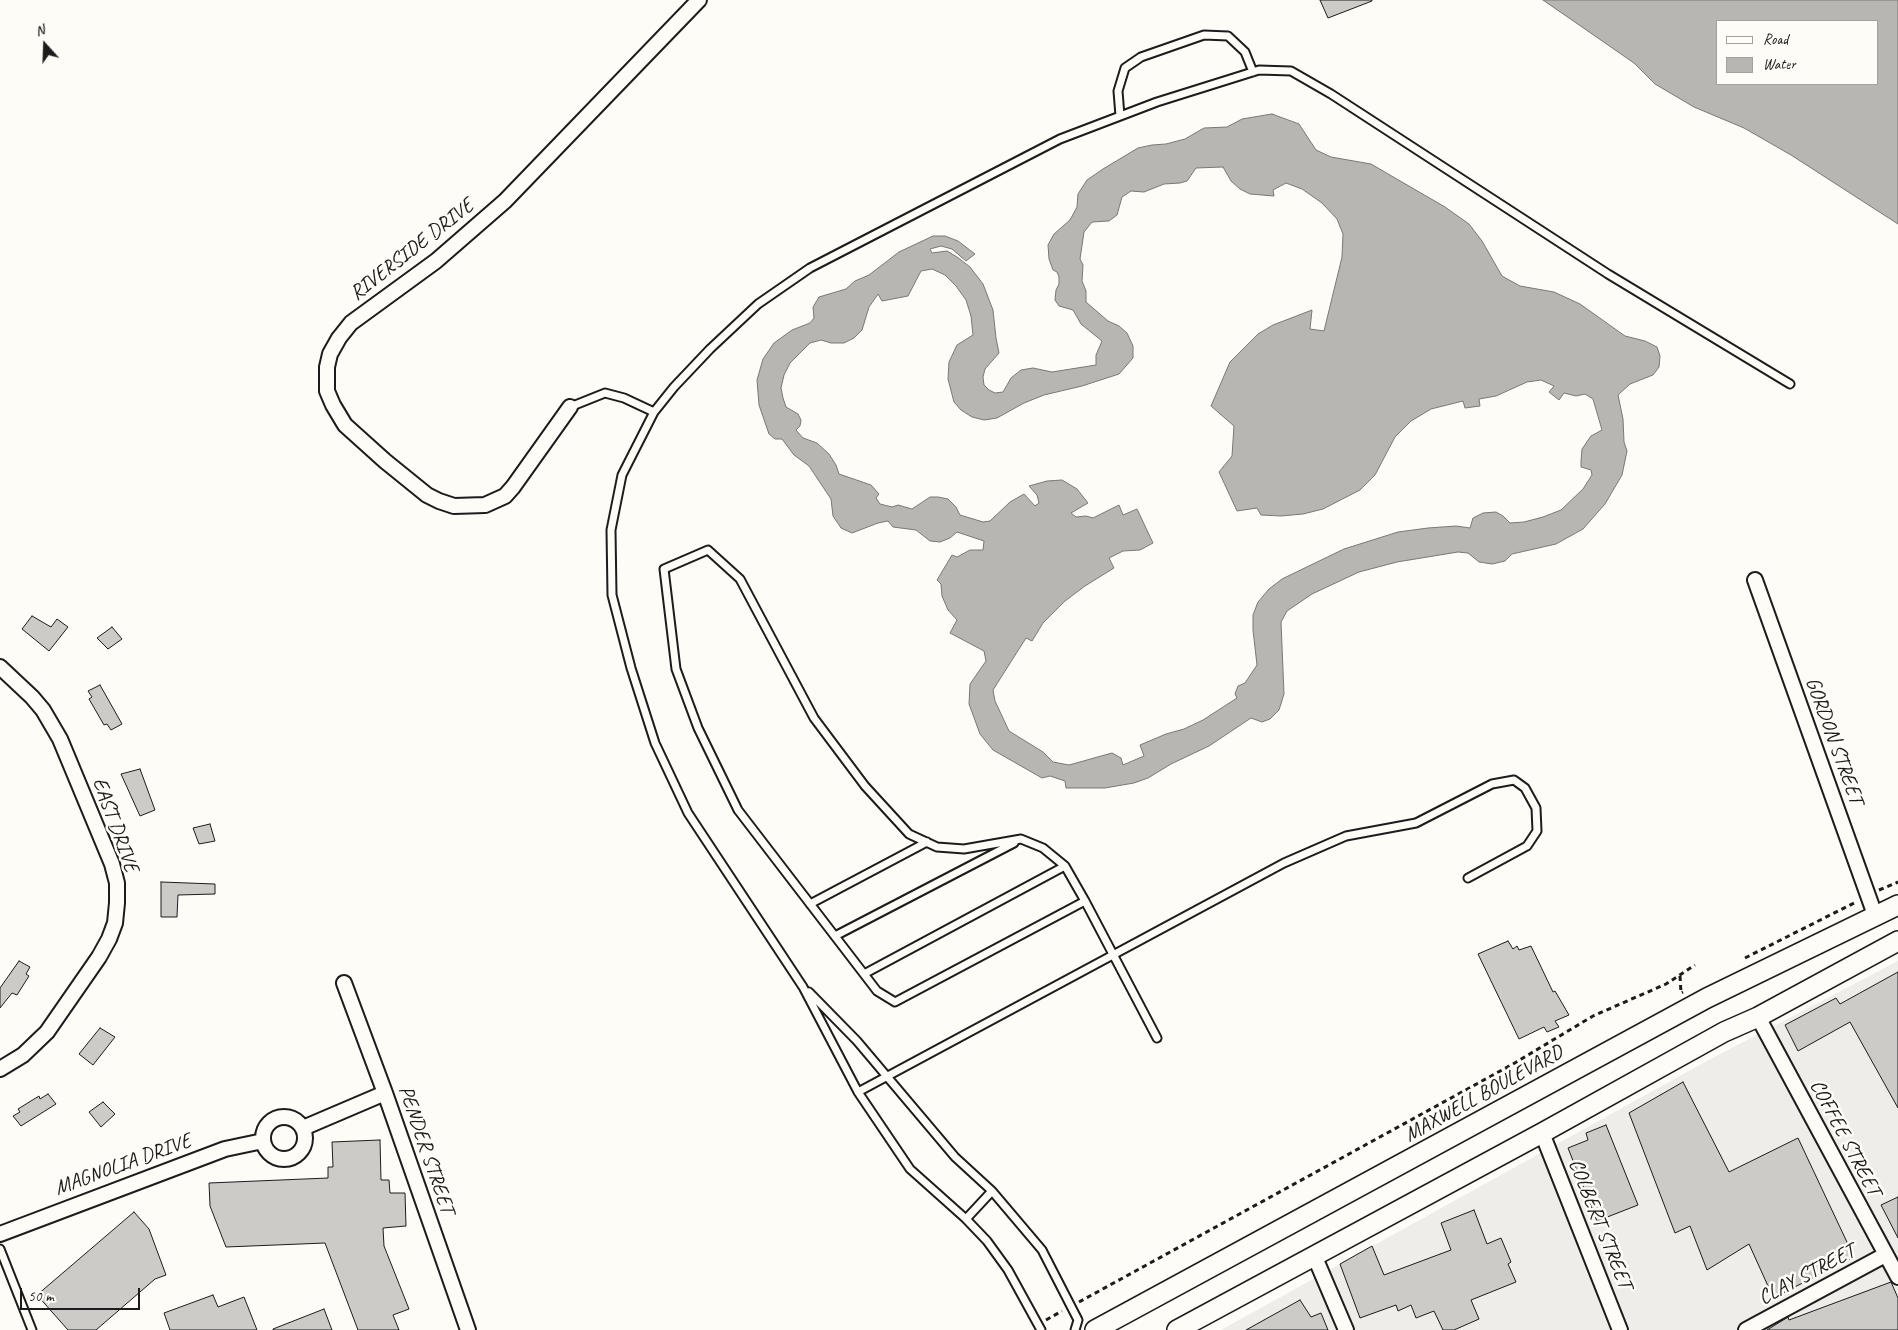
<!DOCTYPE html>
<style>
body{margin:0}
#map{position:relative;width:1898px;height:1330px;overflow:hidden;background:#fdfcf7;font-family:Caveat,sans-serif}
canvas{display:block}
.legend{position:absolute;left:1716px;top:20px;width:162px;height:65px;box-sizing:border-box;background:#fdfcf7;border:1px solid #a3a29f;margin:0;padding:6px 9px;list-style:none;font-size:15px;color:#1c1c1c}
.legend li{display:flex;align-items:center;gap:10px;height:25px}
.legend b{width:25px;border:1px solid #a3a29f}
.north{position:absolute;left:20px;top:20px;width:50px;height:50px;-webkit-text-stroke:4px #fdfcf7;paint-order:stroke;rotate:340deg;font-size:14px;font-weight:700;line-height:20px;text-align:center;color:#1c1c1c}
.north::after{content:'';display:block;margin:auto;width:18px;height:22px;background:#1c1c1c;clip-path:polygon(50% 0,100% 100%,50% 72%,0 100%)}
.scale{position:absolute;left:20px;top:1288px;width:120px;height:22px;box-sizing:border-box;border:2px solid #1c1c1c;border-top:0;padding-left:6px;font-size:15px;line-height:18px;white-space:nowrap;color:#1c1c1c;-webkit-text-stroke:4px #fdfcf7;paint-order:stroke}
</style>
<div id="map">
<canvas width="1898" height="1330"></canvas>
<ul class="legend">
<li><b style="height:6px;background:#fdfcf7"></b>Road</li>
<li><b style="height:14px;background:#b7b6b2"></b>Water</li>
</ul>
<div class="north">N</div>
<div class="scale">50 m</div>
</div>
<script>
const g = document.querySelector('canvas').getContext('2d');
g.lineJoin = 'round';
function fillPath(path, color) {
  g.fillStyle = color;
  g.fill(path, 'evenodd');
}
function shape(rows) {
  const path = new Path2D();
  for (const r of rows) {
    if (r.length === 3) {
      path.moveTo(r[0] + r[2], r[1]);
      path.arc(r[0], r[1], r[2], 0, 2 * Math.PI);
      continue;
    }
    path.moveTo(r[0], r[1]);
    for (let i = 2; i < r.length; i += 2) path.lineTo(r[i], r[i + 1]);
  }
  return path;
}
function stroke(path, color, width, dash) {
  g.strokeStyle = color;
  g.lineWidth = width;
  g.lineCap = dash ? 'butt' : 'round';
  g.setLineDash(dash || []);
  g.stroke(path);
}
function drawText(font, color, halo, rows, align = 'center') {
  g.font = font + ' Caveat,sans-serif';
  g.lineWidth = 5;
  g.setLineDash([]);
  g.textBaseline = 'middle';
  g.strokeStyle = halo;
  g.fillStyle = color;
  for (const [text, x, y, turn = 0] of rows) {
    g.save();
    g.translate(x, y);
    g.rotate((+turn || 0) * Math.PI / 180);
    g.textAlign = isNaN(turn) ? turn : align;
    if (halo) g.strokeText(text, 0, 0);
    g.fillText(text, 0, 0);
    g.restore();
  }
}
fillPath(shape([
 [1898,961,1898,1330,1221,1330,1705,1062]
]), '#eeede9');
const water = shape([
 [1543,0,1898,0,1898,224,1791,155,1744,128,1694,107,1655,84,1634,63,1543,0],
 [1877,21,1877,84,1717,84,1717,21,1877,21],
 [1272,114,1299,124,1316,150,1331,157,1371,164,1445,207,1469,224,1482,241,1502,276,1520,286,1554,292,1580,304,1625,336,1645,341,1657,347,1660,356,1659,367,1653,375,1630,384,1618,395,1623,419,1624,442,1627,451,1622,475,1605,504,1583,529,1556,544,1512,554,1505,561,1492,564,1479,562,1468,553,1458,552,1397,562,1359,572,1312,594,1287,611,1281,622,1284,694,1279,710,1270,719,1262,722,1251,718,1209,746,1171,764,1148,778,1134,783,1105,788,1066,788,1065,781,1050,776,1042,778,993,750,980,734,969,704,970,684,986,661,984,651,950,633,957,620,948,610,942,596,941,584,937,580,952,555,957,557,970,550,983,550,984,541,957,532,950,538,940,542,930,541,916,530,893,527,888,521,878,523,852,533,841,528,833,516,831,499,809,466,794,455,782,439,775,439,769,434,759,405,757,380,763,359,774,343,792,330,810,323,814,318,813,307,819,297,846,289,855,281,869,275,899,252,933,236,945,236,958,241,975,254,966,261,952,249,941,246,930,249,932,253,947,251,957,257,970,267,983,284,993,310,996,338,999,353,985,369,983,377,984,385,989,390,995,393,1003,392,1011,378,1021,370,1033,368,1052,372,1096,365,1096,355,1102,341,1081,324,1073,310,1059,306,1055,300,1056,290,1059,284,1059,277,1057,272,1053,270,1049,259,1048,245,1054,234,1070,220,1077,207,1078,194,1087,180,1103,169,1138,148,1152,145,1166,144,1185,139,1204,128,1227,127,1242,119,1272,114],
 [1223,167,1231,181,1240,189,1250,194,1274,196,1273,190,1286,183,1302,189,1322,203,1337,219,1343,234,1342,257,1324,331,1310,329,1312,310,1273,325,1258,334,1230,362,1211,406,1234,426,1232,456,1219,472,1237,511,1257,508,1261,515,1281,516,1303,514,1323,509,1360,490,1375,475,1395,437,1411,421,1431,409,1463,401,1465,408,1480,406,1479,399,1496,396,1527,382,1541,380,1554,386,1549,392,1559,400,1564,393,1576,396,1585,394,1593,399,1602,430,1591,436,1582,449,1581,461,1581,467,1591,470,1592,475,1583,489,1561,510,1543,517,1524,522,1510,523,1503,516,1496,512,1483,513,1473,518,1470,528,1456,526,1428,528,1398,532,1344,549,1282,579,1269,589,1258,602,1253,615,1253,630,1257,665,1245,683,1238,686,1235,694,1237,698,1203,720,1184,729,1166,734,1140,745,1144,756,1123,765,1121,758,1112,753,1069,765,1053,762,1043,752,1009,731,995,701,993,690,1026,638,1032,641,1043,623,1065,601,1085,586,1114,568,1109,558,1123,551,1140,550,1153,543,1137,509,1123,515,1119,505,1093,518,1086,516,1076,517,1071,513,1088,503,1077,489,1062,480,1047,481,1029,486,1037,495,1039,503,1035,506,1024,494,1010,502,990,521,983,522,960,515,956,507,948,499,938,497,930,497,912,509,898,505,892,507,880,504,876,498,879,494,871,485,839,474,836,465,829,454,817,443,803,438,796,430,800,426,801,420,798,414,786,407,783,398,781,388,784,375,790,363,810,343,821,340,831,343,844,343,854,338,862,330,869,307,878,294,882,301,908,296,921,271,932,269,945,275,956,286,966,300,971,316,973,335,957,345,949,362,948,379,954,402,961,410,972,417,984,420,997,418,1024,403,1044,395,1082,386,1119,374,1133,358,1133,346,1127,333,1119,326,1108,321,1086,302,1086,291,1082,281,1083,265,1080,259,1084,232,1092,222,1109,221,1117,215,1122,197,1131,191,1144,192,1164,184,1180,183,1187,181,1196,168,1223,167]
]);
fillPath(water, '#b7b6b2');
stroke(water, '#797876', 1);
const building = shape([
 [1320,0,1372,0,1372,1,1328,18,1320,0],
 [32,616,51,627,57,619,68,627,49,651,22,629,32,616],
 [112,627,122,639,108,649,97,638,112,627],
 [100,685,122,724,111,730,107,724,104,725,89,699,92,697,88,691,100,685],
 [140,769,155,810,140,816,121,774,140,769],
 [210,824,215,841,199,844,193,828,210,824],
 [161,882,215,884,215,894,178,895,177,917,161,917,161,882],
 [1508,941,1513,949,1517,946,1519,950,1531,946,1553,992,1555,991,1569,1015,1555,1021,1559,1027,1547,1032,1544,1027,1519,1039,1478,954,1508,941],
 [19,961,30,967,26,974,29,976,17,995,12,993,0,1008,0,988,19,961],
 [1898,972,1898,1108,1850,1022,1798,1051,1785,1025,1836,998,1840,1004,1898,972],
 [100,1028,115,1037,93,1065,79,1054,100,1028],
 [1683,1082,1729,1172,1798,1138,1854,1257,1775,1297,1771,1285,1768,1286,1749,1244,1707,1270,1690,1226,1675,1233,1629,1113,1683,1082],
 [48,1094,56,1104,21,1126,13,1116,20,1112,18,1109,39,1096,40,1099,48,1094],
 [103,1102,115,1114,101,1127,89,1112,103,1102],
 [1606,1125,1638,1205,1597,1221,1568,1148,1588,1140,1586,1133,1606,1125],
 [380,1140,381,1180,389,1180,390,1193,405,1193,406,1226,383,1228,384,1246,409,1309,393,1315,399,1330,358,1330,325,1243,226,1247,210,1206,209,1183,328,1178,328,1167,333,1167,332,1142,380,1140],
 [1898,1197,1898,1238,1881,1205,1898,1197],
 [1474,1210,1487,1244,1501,1238,1511,1262,1508,1264,1516,1282,1471,1300,1479,1319,1454,1330,1443,1330,1434,1311,1416,1318,1411,1305,1398,1311,1396,1305,1360,1318,1340,1264,1372,1246,1384,1275,1451,1250,1441,1223,1474,1210],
 [134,1212,149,1229,166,1275,155,1279,96,1330,68,1330,37,1295,134,1212],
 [1891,1282,1898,1298,1898,1330,1767,1330,1788,1317,1789,1320,1891,1282],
 [213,1295,218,1307,244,1297,257,1330,170,1330,164,1313,213,1295],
 [1300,1300,1311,1317,1321,1313,1328,1330,1246,1330,1300,1300],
 [324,1309,332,1330,273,1330,273,1329,324,1309]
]);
fillPath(building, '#cccbc8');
stroke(building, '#1c1c1c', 1);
const lane = shape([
 [1120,116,1118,91,1125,68,1141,57,1204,35,1228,36,1245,52,1253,72],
 [570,407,605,393,624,398,654,412,622,475,611,530,612,595,631,668,655,743,688,813,803,987,858,1092,910,1169,966,1219,987,1241,1008,1270,1041,1330],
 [654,412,674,387,710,349,758,304,810,268,1060,139,1157,102,1259,70,1291,71,1331,94,1608,274,1790,384],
 [1085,901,895,1002,877,991,738,810,698,728,676,669,664,569,708,550,740,579,814,718,865,786,909,834,937,847,964,849,1021,839,1043,848,1065,866,1085,901,1157,1038],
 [810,904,927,842],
 [835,936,1014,843],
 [864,974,1065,866],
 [809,992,857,1041,955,1157,992,1191,1042,1250,1078,1320,1075,1330],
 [858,1092,1284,863,1346,836,1416,823,1492,784,1514,780,1525,788,1536,808,1537,831,1527,846,1468,878],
 [966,1219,992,1191],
 [0,1249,32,1330]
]);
const street = shape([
 [570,407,513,487,505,496,485,505,454,506,439,501,427,495,385,461,345,425,333,405,327,391,327,367,330,354,339,338,351,323,436,261,505,201,699,0],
 [1755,580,1875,915],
 [0,667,32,697,43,710,60,739,112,864,117,883,117,903,115,923,109,939,99,957,47,1032,23,1055,0,1069],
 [344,983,385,1093,468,1330],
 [1758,1017,1898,1277],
 [284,1138,21],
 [303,1128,385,1093],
 [1542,1133,1620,1330],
 [0,1234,225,1149,263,1141],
 [1314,1255,1346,1330],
 [1746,1330,1885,1255]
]);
const secondary = shape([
 [1095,1330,1707,998,1898,905],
 [1177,1330,1542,1133,1724,1032,1758,1017,1898,941]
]);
stroke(lane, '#1c1c1c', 11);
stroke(street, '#1c1c1c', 18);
stroke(secondary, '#1c1c1c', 22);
stroke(shape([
 [1879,890,1898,882],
 [1745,958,1856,902],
 [1680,976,1681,993,1683,992],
 [1079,1302,1513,1064,1593,1016,1666,984,1695,965],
 [1046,1320,1062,1311]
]), '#1c1c1c', 3, [5, 4]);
stroke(lane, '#fdfcf7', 7);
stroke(street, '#fdfcf7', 14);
stroke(secondary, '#fdfcf7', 19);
drawText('21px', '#1c1c1c', '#fdfcf7', [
 ["RIVERSIDE DRIVE",412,250,-38],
 ["GORDON STREET",1834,741,70],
 ["EAST DRIVE",115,825,70],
 ["MAXWELL BOULEVARD",1484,1094,-29],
 ["COFFEE STREET",1845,1138,62],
 ["PENDER STREET",426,1150,71],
 ["MAGNOLIA DRIVE",123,1165,-20],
 ["COLBERT STREET",1600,1224,68],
 ["CLAY STREET",1807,1275,-28]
]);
</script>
